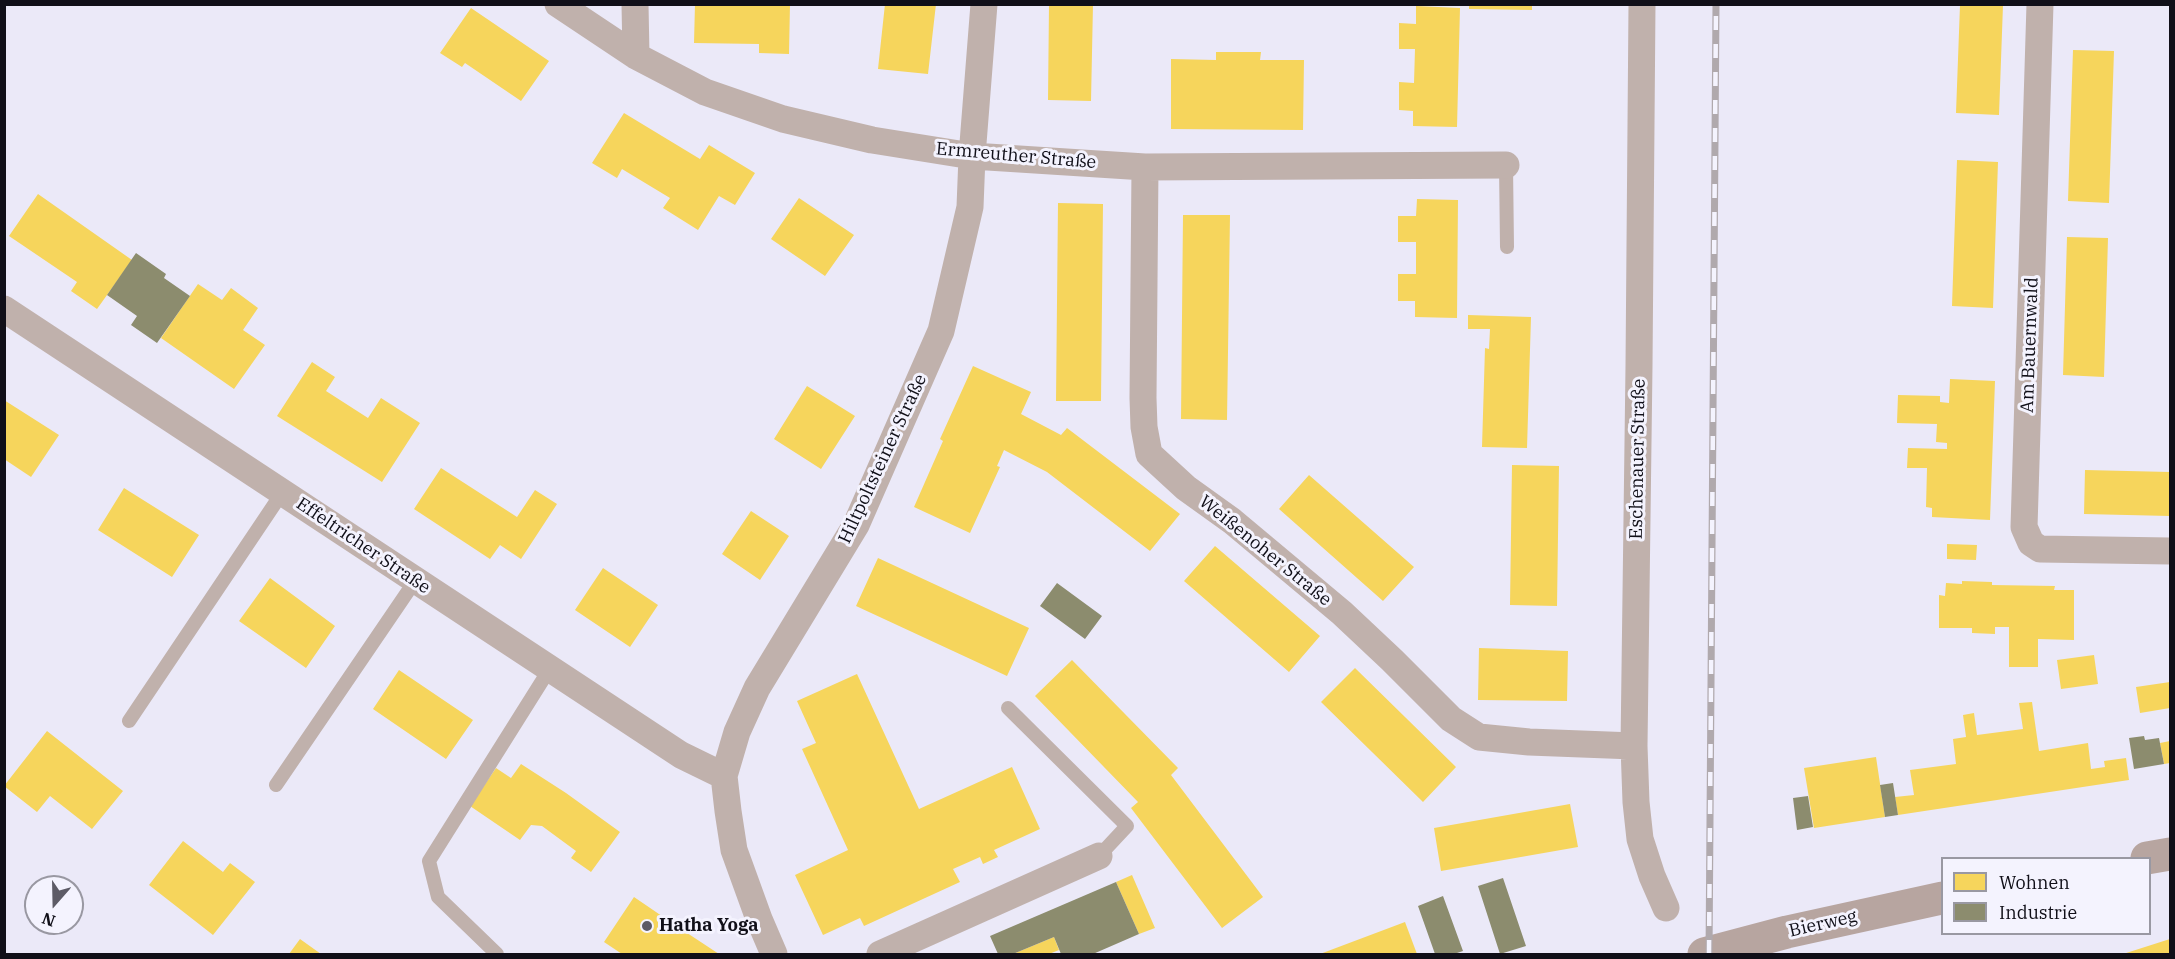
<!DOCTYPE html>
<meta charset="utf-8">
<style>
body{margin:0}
#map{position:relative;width:2175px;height:959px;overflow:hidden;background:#ebe9f8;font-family:"IBM Plex Serif",serif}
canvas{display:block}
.frame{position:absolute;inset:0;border:6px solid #100f18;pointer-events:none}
.legend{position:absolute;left:1941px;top:857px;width:210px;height:78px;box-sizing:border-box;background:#f4f3fe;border:2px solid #9998a2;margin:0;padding:8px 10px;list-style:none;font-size:18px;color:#100f18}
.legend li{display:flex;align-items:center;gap:12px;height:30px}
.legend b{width:30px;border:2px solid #9998a2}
.north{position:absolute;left:24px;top:875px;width:60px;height:60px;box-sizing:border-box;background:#f4f3fe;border:2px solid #9998a2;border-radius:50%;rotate:200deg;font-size:16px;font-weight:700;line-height:24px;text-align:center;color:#100f18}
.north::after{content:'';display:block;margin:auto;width:21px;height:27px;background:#5d5b66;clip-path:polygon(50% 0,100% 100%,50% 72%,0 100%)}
</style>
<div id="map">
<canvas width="2175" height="959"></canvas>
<div class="frame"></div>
<ul class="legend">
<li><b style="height:16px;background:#f6d55c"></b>Wohnen</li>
<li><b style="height:16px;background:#8c8c6e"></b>Industrie</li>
</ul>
<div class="north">N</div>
</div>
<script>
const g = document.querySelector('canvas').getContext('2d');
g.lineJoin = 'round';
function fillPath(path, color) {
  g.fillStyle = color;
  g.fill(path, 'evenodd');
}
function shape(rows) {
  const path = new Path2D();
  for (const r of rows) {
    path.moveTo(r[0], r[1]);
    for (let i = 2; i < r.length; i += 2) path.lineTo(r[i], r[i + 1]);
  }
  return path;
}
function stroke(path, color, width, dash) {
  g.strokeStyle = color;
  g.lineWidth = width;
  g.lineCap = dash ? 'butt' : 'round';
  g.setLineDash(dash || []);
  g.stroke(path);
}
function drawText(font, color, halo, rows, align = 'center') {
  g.font = font + ' "IBM Plex Serif",serif';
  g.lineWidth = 6;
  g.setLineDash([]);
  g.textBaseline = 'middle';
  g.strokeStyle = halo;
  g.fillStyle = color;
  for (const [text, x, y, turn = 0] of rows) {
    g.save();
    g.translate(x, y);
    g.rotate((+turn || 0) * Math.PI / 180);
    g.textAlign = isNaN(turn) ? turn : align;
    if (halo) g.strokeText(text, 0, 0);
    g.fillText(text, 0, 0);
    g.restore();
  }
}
fillPath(shape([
 [695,4,790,4,789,54,759,53,759,44,694,43],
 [885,4,936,4,928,74,878,69],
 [1049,4,1093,4,1091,101,1048,100],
 [1469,4,1532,4,1532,10,1469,9],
 [1960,5,2003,5,1999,115,1956,113],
 [1416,6,1460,8,1457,127,1413,126,1413,111,1399,110,1399,82,1414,83,1415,49,1399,49,1399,23,1416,24],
 [471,8,549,61,521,101,465,63,462,67,440,53],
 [2073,50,2114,51,2109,203,2068,201],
 [1216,52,1261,52,1260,60,1304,60,1303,130,1171,129,1171,59,1216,60],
 [624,113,700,159,709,145,755,173,735,205,719,196,698,230,663,208,670,198,622,169,617,178,592,163],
 [1957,160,1998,162,1993,308,1952,306],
 [38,194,132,260,97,309,71,291,77,282,9,236],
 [799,198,854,235,825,276,771,239],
 [1417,199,1458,200,1457,318,1415,317,1415,301,1398,301,1398,274,1416,274,1416,242,1398,242,1398,216,1416,216],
 [1058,203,1103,204,1101,401,1056,401],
 [1183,215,1230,215,1227,420,1181,419],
 [2067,237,2108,238,2104,377,2063,375],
 [198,284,222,300,231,288,258,308,243,330,265,345,234,389,161,338],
 [1468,315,1531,317,1527,448,1482,447,1485,348,1489,349,1490,329,1468,329],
 [312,362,335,377,326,391,368,418,381,398,420,423,382,482,277,416],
 [973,366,1031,392,1021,414,1061,435,1067,428,1180,514,1150,551,1047,472,1004,450,997,466,1000,467,970,533,914,507,943,441,940,439],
 [1950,379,1995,381,1990,520,1932,517,1932,508,1926,507,1927,468,1907,468,1908,448,1947,449,1947,443,1936,442,1937,424,1897,423,1898,395,1940,396,1940,402,1949,403],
 [807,386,855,416,821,469,774,439],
 [4,400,59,435,31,477,4,459],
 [1512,465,1559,466,1557,606,1510,605],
 [441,468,517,517,535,490,557,504,521,559,500,545,490,559,414,509],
 [2085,470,2170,472,2170,516,2084,514],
 [1309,475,1414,567,1383,601,1279,509],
 [124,488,199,535,172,577,98,530],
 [751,511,789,536,760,580,722,554],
 [1947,544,1977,545,1976,560,1947,559],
 [1215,546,1320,636,1289,672,1184,581],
 [878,558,1029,628,1007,676,856,606],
 [603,568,658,605,630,647,575,610],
 [270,578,335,626,306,668,239,621],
 [1962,581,1992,582,1992,585,2055,586,2054,590,2074,590,2074,640,2038,639,2038,667,2009,667,2009,627,1995,627,1995,634,1972,633,1972,628,1939,628,1939,595,1945,596,1946,583,1962,584],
 [1479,648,1568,651,1567,701,1478,700],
 [2094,655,2098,684,2061,689,2057,660],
 [1072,660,1178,768,1171,775,1263,897,1222,928,1131,808,1138,802,1035,696],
 [1355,668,1456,767,1423,802,1321,702],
 [399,670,473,720,446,759,373,709],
 [857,674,919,809,1012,767,1040,829,994,850,998,857,983,864,980,857,953,869,960,882,864,926,860,918,823,935,795,875,848,850,802,749,816,743,797,701],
 [2170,682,2170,708,2140,713,2136,687],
 [2032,702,2039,751,2088,743,2091,769,2105,767,2104,761,2126,758,2129,780,1898,815,1895,797,1914,795,1910,770,1956,764,1953,739,1966,737,1963,715,1974,713,1977,735,2023,729,2019,703],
 [47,731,123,791,92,829,50,796,37,812,4,786],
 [2170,741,2170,763,2164,764,2160,743],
 [1876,757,1885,817,1814,828,1804,768],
 [521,764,566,793,620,832,591,872,571,858,576,851,542,826,531,825,520,840,470,806,496,768,511,778],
 [1570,804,1578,847,1441,871,1434,828],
 [183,841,223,872,230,863,255,882,213,935,149,885],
 [1132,875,1155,928,1139,934,1116,882],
 [634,897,678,927,719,954,622,954,604,942],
 [1405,922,1417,954,1320,954],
 [1054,937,1059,950,1049,954,1013,954],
 [300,939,321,954,289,954],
 [2170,939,2170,954,2123,954]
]), '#f6d55c');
fillPath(shape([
 [136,253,166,274,164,278,190,296,157,343,131,325,137,316,107,295],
 [1057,583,1102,616,1085,639,1040,606],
 [2144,736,2145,740,2159,738,2164,764,2134,769,2129,738],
 [1893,783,1898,815,1885,817,1880,785],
 [1808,796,1813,827,1797,830,1793,798],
 [1503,878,1526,946,1500,954,1478,886],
 [1116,882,1139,934,1093,954,1061,954,1054,937,1013,954,998,954,990,936],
 [1443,896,1463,951,1454,954,1435,954,1418,906]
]), '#8c8c6e');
stroke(shape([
 [1506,165,1507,247],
 [1008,708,1127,826,1099,856],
 [129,721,282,493],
 [276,785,415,581],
 [497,954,438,897,429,861,549,670]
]), '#c0b1ac', 14);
stroke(shape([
 [558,4,636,56,705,92,783,119,872,140,972,156,1145,167,1506,165],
 [635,4,636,56],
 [1642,4,1639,366,1634,746,1636,802,1640,839,1652,876,1666,908],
 [2040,4,2024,527,2031,543,2040,549,2170,551],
 [1145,167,1143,398,1144,427,1149,454,1186,488,1232,521,1342,613,1392,660,1451,719,1479,737,1529,742,1634,746],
 [4,309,681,755,724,776],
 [774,954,759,919,734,850,728,811,724,776,737,732,757,688,856,525,941,331,970,207,972,156,984,4],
 [880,954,1099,856]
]), '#c0b1ac', 27);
stroke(shape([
 [2147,858,2170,854],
 [1704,954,1787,932,1942,898]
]), '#b7a5a0', 33);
const rail = shape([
 [1709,954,1716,4]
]);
stroke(rail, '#b0a9ad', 7);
stroke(rail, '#f4f3fe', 4.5, [14]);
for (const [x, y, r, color] of [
 [647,926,6,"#5d5b66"]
]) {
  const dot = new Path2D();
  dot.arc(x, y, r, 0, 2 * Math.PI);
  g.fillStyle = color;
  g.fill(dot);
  stroke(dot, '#f4f3fe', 2);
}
drawText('18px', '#100f18', '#f4f3fe', [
 ["Ermreuther Straße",1016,156,5],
 ["Am Bauernwald",2030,345,-88],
 ["Hiltpoltsteiner Straße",883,459,-65],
 ["Eschenauer Straße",1638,459,-89],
 ["Effeltricher Straße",363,546,34],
 ["Weißenoher Straße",1265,551,39],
 ["Bierweg",1823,924,-13]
]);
drawText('bold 18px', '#100f18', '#f4f3fe', [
 ["Hatha Yoga",659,926]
], 'left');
</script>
